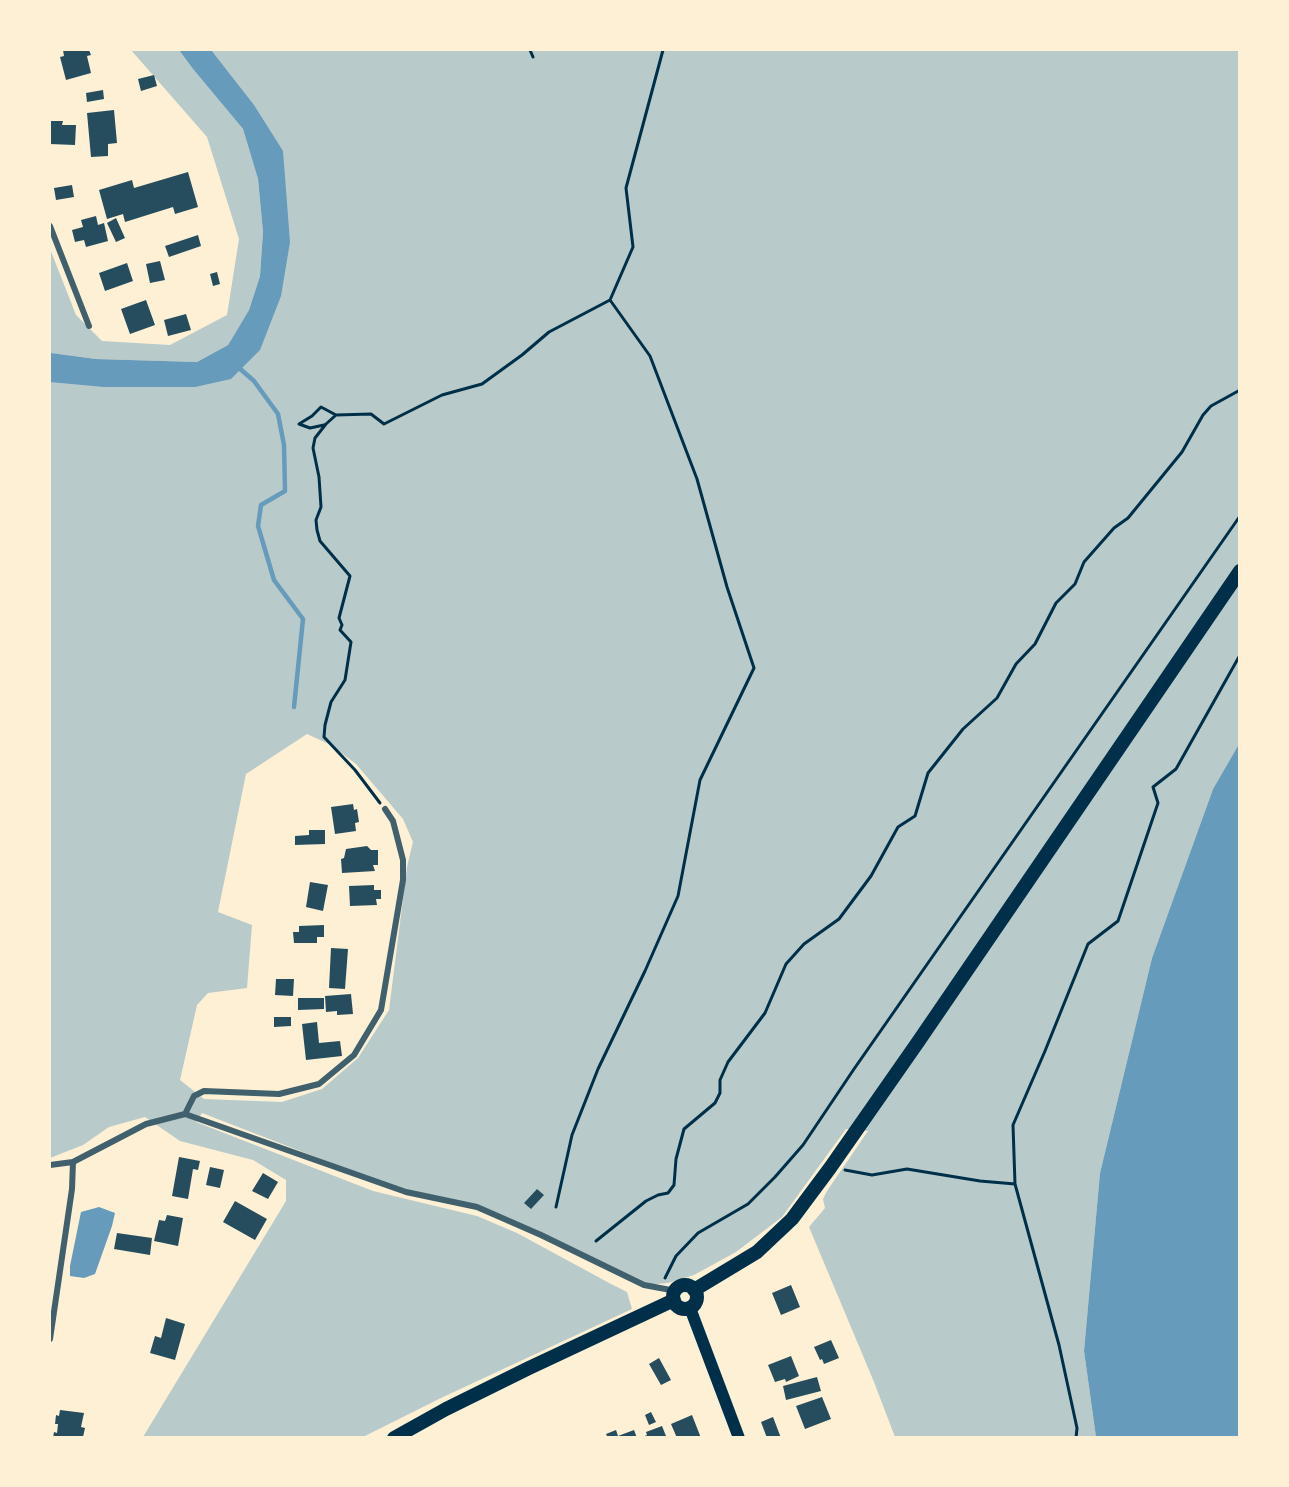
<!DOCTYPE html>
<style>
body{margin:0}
#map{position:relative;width:1289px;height:1487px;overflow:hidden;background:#fdf0d5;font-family:Overpass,sans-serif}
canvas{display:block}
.frame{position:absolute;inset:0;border:51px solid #fdf0d5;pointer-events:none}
</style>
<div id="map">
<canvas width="1289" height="1487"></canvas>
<div class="frame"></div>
</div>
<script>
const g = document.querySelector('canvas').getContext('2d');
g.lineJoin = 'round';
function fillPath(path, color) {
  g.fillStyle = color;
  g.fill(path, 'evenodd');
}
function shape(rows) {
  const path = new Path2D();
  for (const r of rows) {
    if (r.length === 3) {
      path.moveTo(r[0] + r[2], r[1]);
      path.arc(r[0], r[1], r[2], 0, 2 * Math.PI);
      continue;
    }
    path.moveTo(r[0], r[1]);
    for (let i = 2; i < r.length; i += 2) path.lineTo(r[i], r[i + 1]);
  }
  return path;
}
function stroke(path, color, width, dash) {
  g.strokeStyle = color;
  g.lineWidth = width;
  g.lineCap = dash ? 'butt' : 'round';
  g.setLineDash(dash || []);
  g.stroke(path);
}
fillPath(shape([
 [131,50,179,50,193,69,243,129,258,179,263,232,260,276,249,310,228,345,197,362,96,359,50,353,50,249,76,315,102,341,170,345,227,315,239,239,207,137],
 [195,50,1239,50,1239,744,1213,789,1152,958,1100,1173,1084,1351,1096,1437,895,1437,874,1382,809,1227,825,1208,823,1199,827,1191,868,1131,846,1129,782,1217,736,1252,694,1275,668,1283,644,1285,477,1207,406,1192,202,1113,196,1122,373,1191,477,1216,517,1233,611,1284,627,1292,632,1309,441,1398,363,1437,143,1437,286,1201,286,1180,253,1160,180,1141,145,1117,109,1127,83,1145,50,1158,50,367,210,372,229,358,272,262,258,140],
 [307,734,331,745,356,764,403,819,413,842,407,867,389,1010,358,1058,322,1089,282,1102,204,1099,180,1080,197,1005,208,993,247,988,252,925,218,912,246,774]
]), '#b9caca');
fillPath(shape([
 [179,50,211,50,254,105,283,151,290,242,281,296,260,350,231,379,195,387,104,387,50,382,50,353,51,353,96,359,197,362,228,345,249,310,260,276,263,232,258,179,243,129,193,69],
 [1239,744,1239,1437,1096,1437,1084,1351,1100,1173,1152,958,1213,789],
 [99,1207,115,1213,112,1226,95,1274,84,1278,70,1276,70,1266,81,1212]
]), '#669bbc');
stroke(shape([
 [238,367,254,381,278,414,284,445,285,491,261,505,258,526,274,580,303,619,294,707]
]), '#669bbc', 4.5);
fillPath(shape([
 [63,50,89,50,91,55,87,56,91,73,66,80,60,57,64,56],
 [154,75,157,86,141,91,138,79],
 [103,90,104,99,87,102,86,93],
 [114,110,117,143,108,144,108,156,91,157,87,113],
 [50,121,63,121,62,125,76,125,75,145,50,144],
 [188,172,198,207,175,214,173,207,125,222,123,214,107,219,99,190,132,180,134,188],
 [72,185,74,197,56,200,54,188],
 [96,216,98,225,104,223,108,241,86,247,84,240,75,242,72,230,83,227,81,220],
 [116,218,125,238,116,242,107,223],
 [198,235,201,246,169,257,165,246],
 [160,261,165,280,150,283,146,264],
 [127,263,133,281,105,291,99,273],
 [217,272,220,284,213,286,210,274],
 [146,300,155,325,130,334,121,309],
 [186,314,191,330,168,336,164,320],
 [353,804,354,810,357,809,359,822,355,823,356,831,335,834,331,807],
 [309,830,325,830,325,844,295,845,295,836,309,835],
 [367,846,371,850,378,850,378,865,373,865,375,871,342,873,341,859,344,858,346,849],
 [310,882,328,885,323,911,306,907],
 [374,885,374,890,381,890,381,899,376,899,377,905,350,906,349,886],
 [324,925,324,937,317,937,317,943,294,943,293,932,299,932,299,926],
 [331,948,348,949,345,989,329,988],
 [276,979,294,979,293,996,275,995],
 [351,994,353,1014,337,1015,337,1011,326,1012,325,996],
 [298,998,324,998,324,1009,298,1010],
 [274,1017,291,1017,291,1026,274,1027],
 [317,1022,319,1043,340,1041,342,1056,306,1060,302,1024],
 [179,1157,200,1161,198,1170,193,1169,188,1199,172,1196],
 [210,1167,224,1170,220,1188,206,1185],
 [263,1173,278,1182,268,1199,252,1191],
 [537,1189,544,1195,531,1209,524,1203],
 [235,1201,267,1219,255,1240,223,1222],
 [167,1215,183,1218,178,1246,154,1241,159,1220,165,1221],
 [117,1233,152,1238,150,1255,114,1249],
 [791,1285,800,1307,781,1315,772,1293],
 [166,1318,185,1324,175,1360,150,1353,155,1336,161,1338],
 [831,1340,839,1358,824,1364,822,1359,820,1360,814,1347],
 [791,1356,799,1376,786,1382,785,1379,775,1382,768,1365],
 [659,1358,671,1380,661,1385,649,1364],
 [817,1377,821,1391,786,1400,783,1386],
 [822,1397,831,1419,805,1429,796,1406],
 [60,1410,84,1413,81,1427,85,1428,83,1437,53,1438,54,1432,57,1433,58,1424,55,1424,56,1415,59,1416],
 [651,1412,656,1422,649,1425,645,1415],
 [692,1415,701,1438,677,1438,671,1424],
 [773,1417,781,1438,767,1438,761,1422],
 [662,1426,666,1436,663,1438,640,1438,647,1435,646,1432],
 [616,1430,618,1436,634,1430,637,1438,608,1438,606,1434]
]), '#264d5e');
stroke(shape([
 [530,50,533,57],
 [324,425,310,428,299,424,312,416,321,407,336,415],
 [380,803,355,770,324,737,325,725,331,702,345,680,351,642,340,630,342,625,339,618,350,576,320,541,317,530,316,520,321,507,319,477,313,448,315,438,326,424,336,415,371,414,384,424,442,395,482,384,522,355,549,332,610,300,633,247,626,188,663,50],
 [845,1170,872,1175,907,1169,980,1181,1015,1184],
 [556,1207,572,1135,598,1069,645,971,678,896,700,780,754,668,727,587,697,479,650,356,610,300],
 [596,1241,646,1201,658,1195,668,1193,674,1185,676,1159,684,1129,715,1103,720,1093,720,1080,728,1062,765,1013,786,964,804,944,839,919,871,876,898,827,915,816,928,773,963,729,997,698,1016,664,1035,644,1056,603,1075,584,1084,562,1114,528,1128,518,1182,452,1203,415,1211,406,1240,390],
 [665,1278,676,1256,698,1233,748,1204,775,1177,803,1145,854,1069,1240,516],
 [1076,1438,1077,1428,1059,1345,1015,1184,1013,1125,1045,1051,1088,944,1118,921,1158,803,1153,787,1176,769,1240,655]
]), '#003049', 3);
stroke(shape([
 [50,226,89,326],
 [185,1114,194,1096,204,1091,279,1094,319,1084,354,1055,381,1010,403,880,403,860,393,821,385,809],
 [50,1165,73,1162,146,1124,185,1114,406,1192,477,1207,541,1235,644,1285,676,1291],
 [50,1339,72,1189,73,1162]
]), '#3f606c', 6);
stroke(shape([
 [690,1308,739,1438]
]), '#003049', 12);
stroke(shape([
 [685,1297,12],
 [694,1290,757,1252,792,1219,830,1168,918,1042,1240,571],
 [394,1438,446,1409,529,1368,674,1300]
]), '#003049', 14);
</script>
